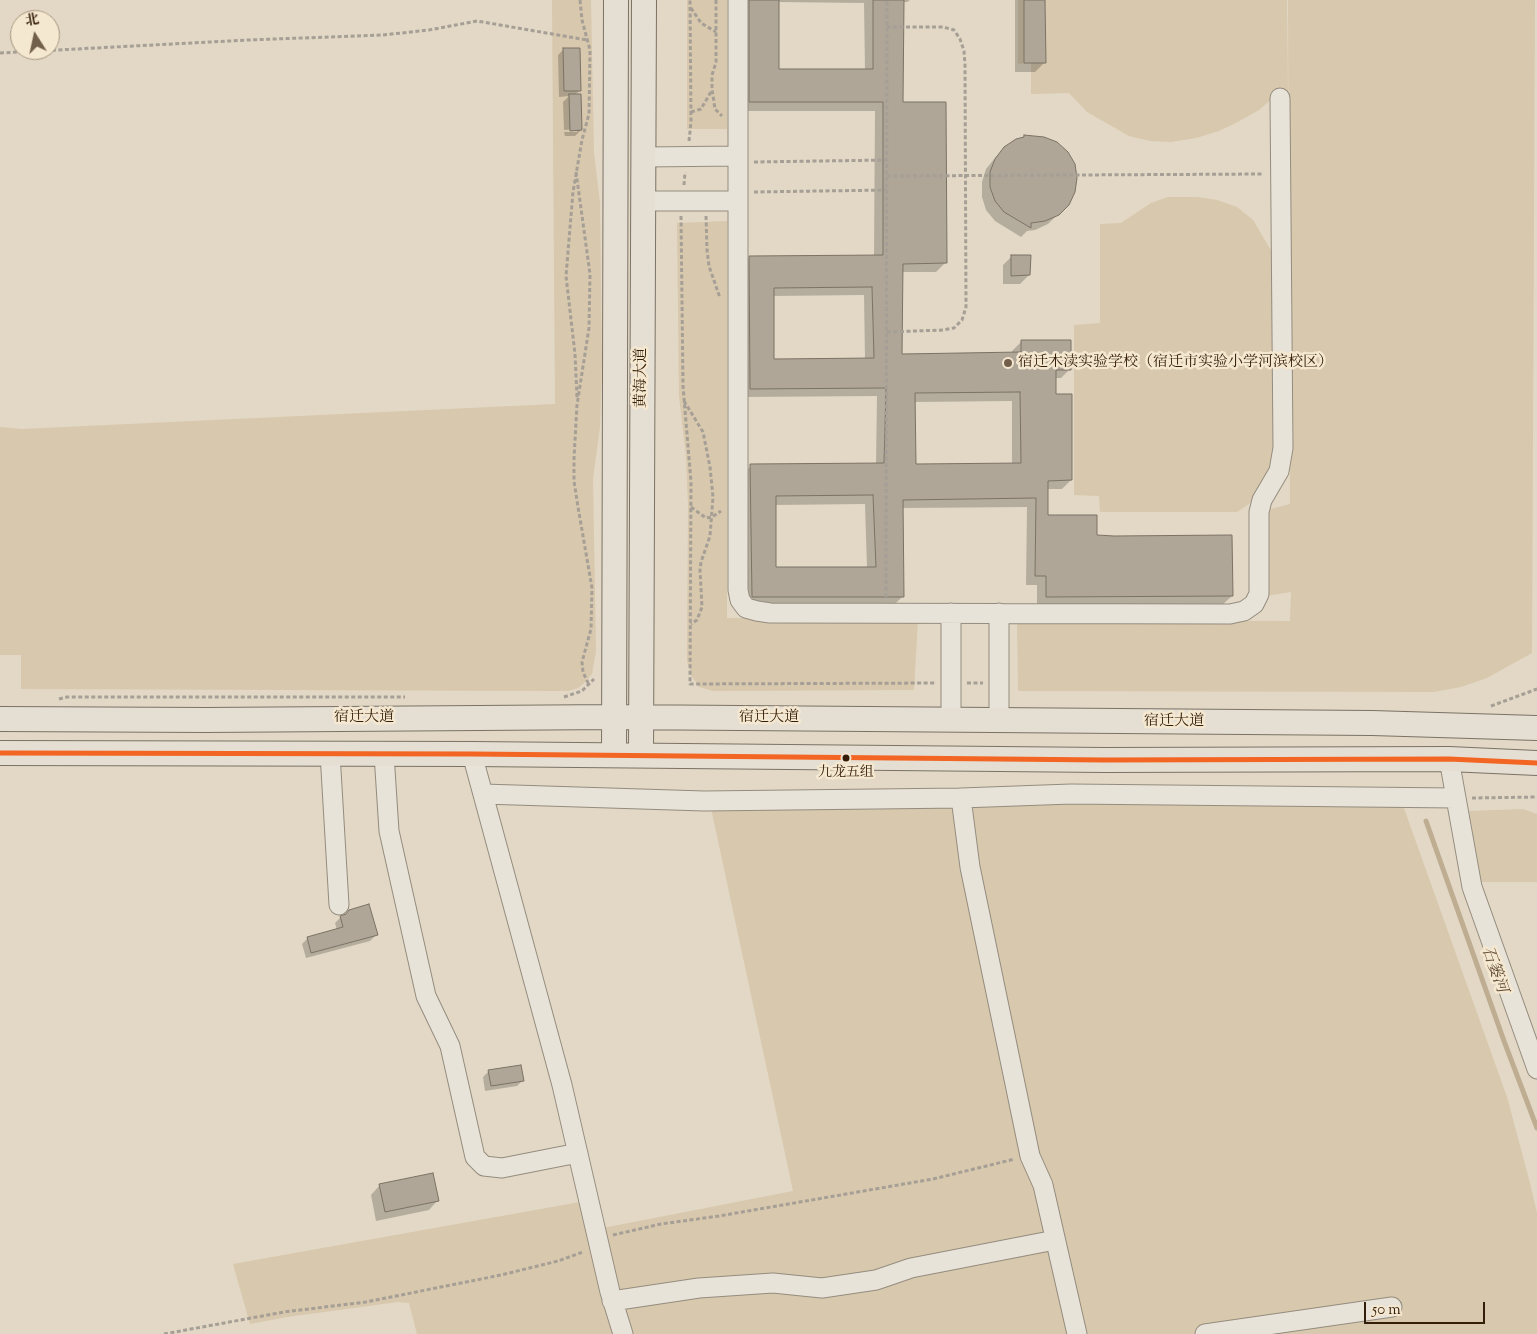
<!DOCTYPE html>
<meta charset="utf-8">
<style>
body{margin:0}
#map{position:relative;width:1537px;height:1334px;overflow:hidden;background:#e2d8c5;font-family:"Sorts Mill Goudy","Noto Serif SC",serif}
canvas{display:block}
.north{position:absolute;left:10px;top:10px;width:50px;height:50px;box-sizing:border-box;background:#f5e8d1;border:1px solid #a89781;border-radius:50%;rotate:350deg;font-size:14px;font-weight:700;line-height:20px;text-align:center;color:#351e09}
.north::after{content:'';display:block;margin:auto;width:18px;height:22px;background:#725f4b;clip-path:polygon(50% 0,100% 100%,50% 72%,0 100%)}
.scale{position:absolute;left:1364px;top:1302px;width:121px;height:22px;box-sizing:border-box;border:2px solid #351e09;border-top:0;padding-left:6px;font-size:15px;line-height:18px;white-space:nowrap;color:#351e09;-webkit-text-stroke:4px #f5e8d1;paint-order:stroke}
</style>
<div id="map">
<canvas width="1537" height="1334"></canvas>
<div class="north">北</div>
<div class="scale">50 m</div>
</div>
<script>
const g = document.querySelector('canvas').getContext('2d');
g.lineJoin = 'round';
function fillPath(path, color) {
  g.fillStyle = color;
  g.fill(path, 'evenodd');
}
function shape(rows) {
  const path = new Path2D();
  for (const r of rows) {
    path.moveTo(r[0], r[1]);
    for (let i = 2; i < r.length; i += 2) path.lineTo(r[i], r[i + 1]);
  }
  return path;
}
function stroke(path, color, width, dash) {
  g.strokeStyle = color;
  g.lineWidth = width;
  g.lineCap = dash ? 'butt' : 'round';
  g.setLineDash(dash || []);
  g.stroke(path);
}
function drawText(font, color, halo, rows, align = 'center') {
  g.font = font + ' "Sorts Mill Goudy","Noto Serif SC",serif';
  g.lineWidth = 5;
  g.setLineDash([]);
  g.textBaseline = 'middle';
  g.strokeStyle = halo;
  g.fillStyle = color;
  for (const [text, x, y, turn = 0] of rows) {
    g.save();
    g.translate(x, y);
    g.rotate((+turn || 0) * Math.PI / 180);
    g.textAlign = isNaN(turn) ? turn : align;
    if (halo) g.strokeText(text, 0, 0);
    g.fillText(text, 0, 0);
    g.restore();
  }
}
fillPath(shape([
 [552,0,591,0,594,152,600,203,602,364,600,427,593,479,596,651,592,674,583,684,578,688,568,691,553,691,21,689,21,655,0,655,0,427,22,429,555,404],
 [687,0,727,0,727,129,687,129],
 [1018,0,1287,0,1288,97,1273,98,1259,110,1236,123,1219,131,1196,138,1171,142,1150,141,1129,136,1087,112,1069,93,1031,94,1031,63,1018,64],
 [1288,0,1535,0,1532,653,1487,678,1461,687,1433,692,1018,691,1017,620,1290,621,1291,592,1266,596,1267,510,1290,504],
 [1168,197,1198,197,1217,200,1237,207,1253,220,1272,252,1274,266,1276,446,1273,462,1258,494,1249,504,1237,512,1100,512,1099,496,1074,495,1074,325,1100,323,1100,224,1121,223,1151,203],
 [727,221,727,618,918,619,914,690,713,691,699,687,691,675,687,661,688,505,686,456,679,396,677,223],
 [1400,797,1507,1097,1530,1183,1537,1213,1537,1334,417,1334,409,1303,398,1302,287,1317,250,1324,233,1264,580,1202,603,1228,793,1191,711,808],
 [1523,809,1537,814,1537,882,1480,882,1469,811]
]), '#d8c8ad');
fillPath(shape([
 [735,0,910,0,907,2,902,2,901,104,945,263,936,272,901,272,901,355,1012,354,1012,351,1021,342,1070,369,1061,378,1055,378,1055,396,1071,480,1062,489,1047,489,1047,516,1232,596,1222,605,1037,606,1037,585,1026,585,1027,507,902,508,903,596,894,605,742,605,742,475,751,466,876,465,877,396,741,397,741,266,750,257,874,256,875,111,741,111],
 [778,2,864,3,865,71,778,71],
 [864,295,865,360,773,360,773,296],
 [1012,401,1012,464,915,465,914,402],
 [865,504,867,568,775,568,775,505],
 [1015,0,1044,0,1044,63,1035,72,1015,72],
 [564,49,580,90,574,96,581,130,575,136,565,136,564,132,577,132,577,129,564,130,563,102,569,96,559,97,558,55],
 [1024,136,1068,204,1048,224,1035,230,1027,231,1021,237,995,221,986,210,982,197,982,182,986,169,995,158,1004,148],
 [1012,256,1029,275,1020,284,1003,284,1003,265],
 [341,917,376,935,370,941,306,958,302,944,308,938,337,930,335,923],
 [489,1071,523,1080,517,1086,485,1091,483,1077],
 [380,1185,438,1200,429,1210,376,1221,371,1195]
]), '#0003');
stroke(shape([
 [1426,821,1504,1041,1537,1128]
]), '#bfad92', 5);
const building = shape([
 [749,0,779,0,779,69,873,69,873,0,904,0,903,102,946,102,947,263,903,264,902,354,1021,352,1021,340,1071,340,1071,370,1056,370,1056,394,1072,394,1072,480,1048,481,1048,515,1097,515,1097,535,1114,536,1232,535,1233,596,1046,597,1046,576,1035,576,1036,498,903,500,904,597,752,597,750,464,884,463,886,388,750,389,749,256,883,255,883,102,749,102,749,0],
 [872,287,874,358,774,359,774,288,872,287],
 [1020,392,1021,463,916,464,915,393,1020,392],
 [873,495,876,567,776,567,776,496,873,495],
 [1024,0,1045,0,1046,63,1024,63,1024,0],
 [563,48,580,48,581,91,564,91,563,48],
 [569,94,581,94,582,130,570,131,569,94],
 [1024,135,1044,137,1057,142,1068,152,1075,164,1077,178,1075,192,1069,205,1059,215,1045,221,1031,223,1031,228,1004,212,995,201,990,187,990,172,995,159,1004,147,1016,139,1024,137,1024,135],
 [1011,255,1031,255,1030,275,1011,276,1011,255],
 [369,904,378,935,311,953,307,937,343,927,340,916,346,914,349,910,369,904],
 [521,1065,524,1081,491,1086,488,1070,521,1065],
 [433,1173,439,1201,385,1212,379,1184,433,1173]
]);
fillPath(building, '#afa698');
stroke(building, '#7b7265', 1);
const minor = shape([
 [738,0,738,590,740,600,746,608,757,611,770,613,1230,614,1244,611,1254,604,1259,594,1259,512,1262,500,1279,471,1283,448,1280,98],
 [643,157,738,156],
 [643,201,738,201],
 [951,720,951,613],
 [999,720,999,613],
 [330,753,339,905],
 [384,754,389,831,426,996,450,1046,475,1157,484,1166,502,1168,578,1153],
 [472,754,562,1085,610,1292,623,1334],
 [1449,759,1472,887,1537,1069],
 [483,794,704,801,961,798,1071,794,1456,798],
 [961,798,970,867,1030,1156,1043,1185,1077,1334],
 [612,1301,699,1288,773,1283,822,1288,876,1280,911,1268,1055,1240],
 [1205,1334,1392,1307]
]);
const major = shape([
 [0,719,206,720,614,717,1372,723,1537,728],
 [0,753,472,754,1105,760,1449,759,1537,763],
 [614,755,616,0],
 [641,755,644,0]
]);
stroke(minor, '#948c7e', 21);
stroke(major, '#7b7265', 26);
stroke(shape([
 [716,0,716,62,712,75,712,89,715,109,722,116],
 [691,8,701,23,716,32],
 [0,53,248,40,383,35,429,30,477,21,587,40],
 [691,112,701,109,712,90],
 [689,141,691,122,690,0],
 [754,162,887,160],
 [576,172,590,274,589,328,577,405,574,458,574,481,578,507,592,588,591,629,582,662,583,672,589,685],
 [887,176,1264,174],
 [684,185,685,172],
 [754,192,887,190],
 [681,216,683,386,691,482,690,684,936,683],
 [706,216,707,250,709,266,720,298],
 [887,332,943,330,954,328,962,320,966,307,965,65,964,51,960,39,954,30,943,27,887,27],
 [577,397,575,354,566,276,573,192,582,140,589,114,590,50,582,20,580,0],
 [684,401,703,432,710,467,713,497,710,536,701,562,700,570,702,607,697,620,691,624],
 [691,507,706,518,712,517,721,511],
 [886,597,887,0],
 [967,683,983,683],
 [564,697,582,691,594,679],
 [59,699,67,697,405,697],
 [1491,706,1537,689],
 [1472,798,1537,797],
 [613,1235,661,1224,719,1216,933,1179,1015,1159],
 [164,1334,284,1312,366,1302,501,1275,558,1261,583,1252]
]), '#a69f96', 3, [4, 2.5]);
stroke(minor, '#e8e3d9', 19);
stroke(major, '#e5ded3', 24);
stroke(shape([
 [0,753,472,754,1105,760,1449,759,1537,763]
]), '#f26522', 5);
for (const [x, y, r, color] of [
 [1008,363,5,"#725f4b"],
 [846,758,4.5,"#351e09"]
]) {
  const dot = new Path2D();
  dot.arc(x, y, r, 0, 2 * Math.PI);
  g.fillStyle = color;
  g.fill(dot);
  stroke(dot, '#f5e8d1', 2);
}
drawText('14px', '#351e09', '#f5e8d1', [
 ["九龙五组",846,774]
]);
drawText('15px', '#351e09', '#f5e8d1', [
 ["宿迁木渎实验学校（宿迁市实验小学河滨校区）",1018,363]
], 'left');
drawText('15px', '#351e09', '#f5e8d1', [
 ["黄海大道",642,378,-90],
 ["宿迁大道",364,718],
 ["宿迁大道",769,718],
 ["宿迁大道",1174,722]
]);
drawText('italic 16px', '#604a31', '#f5e8d1', [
 ["石篓河",1493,970,70]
]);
</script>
